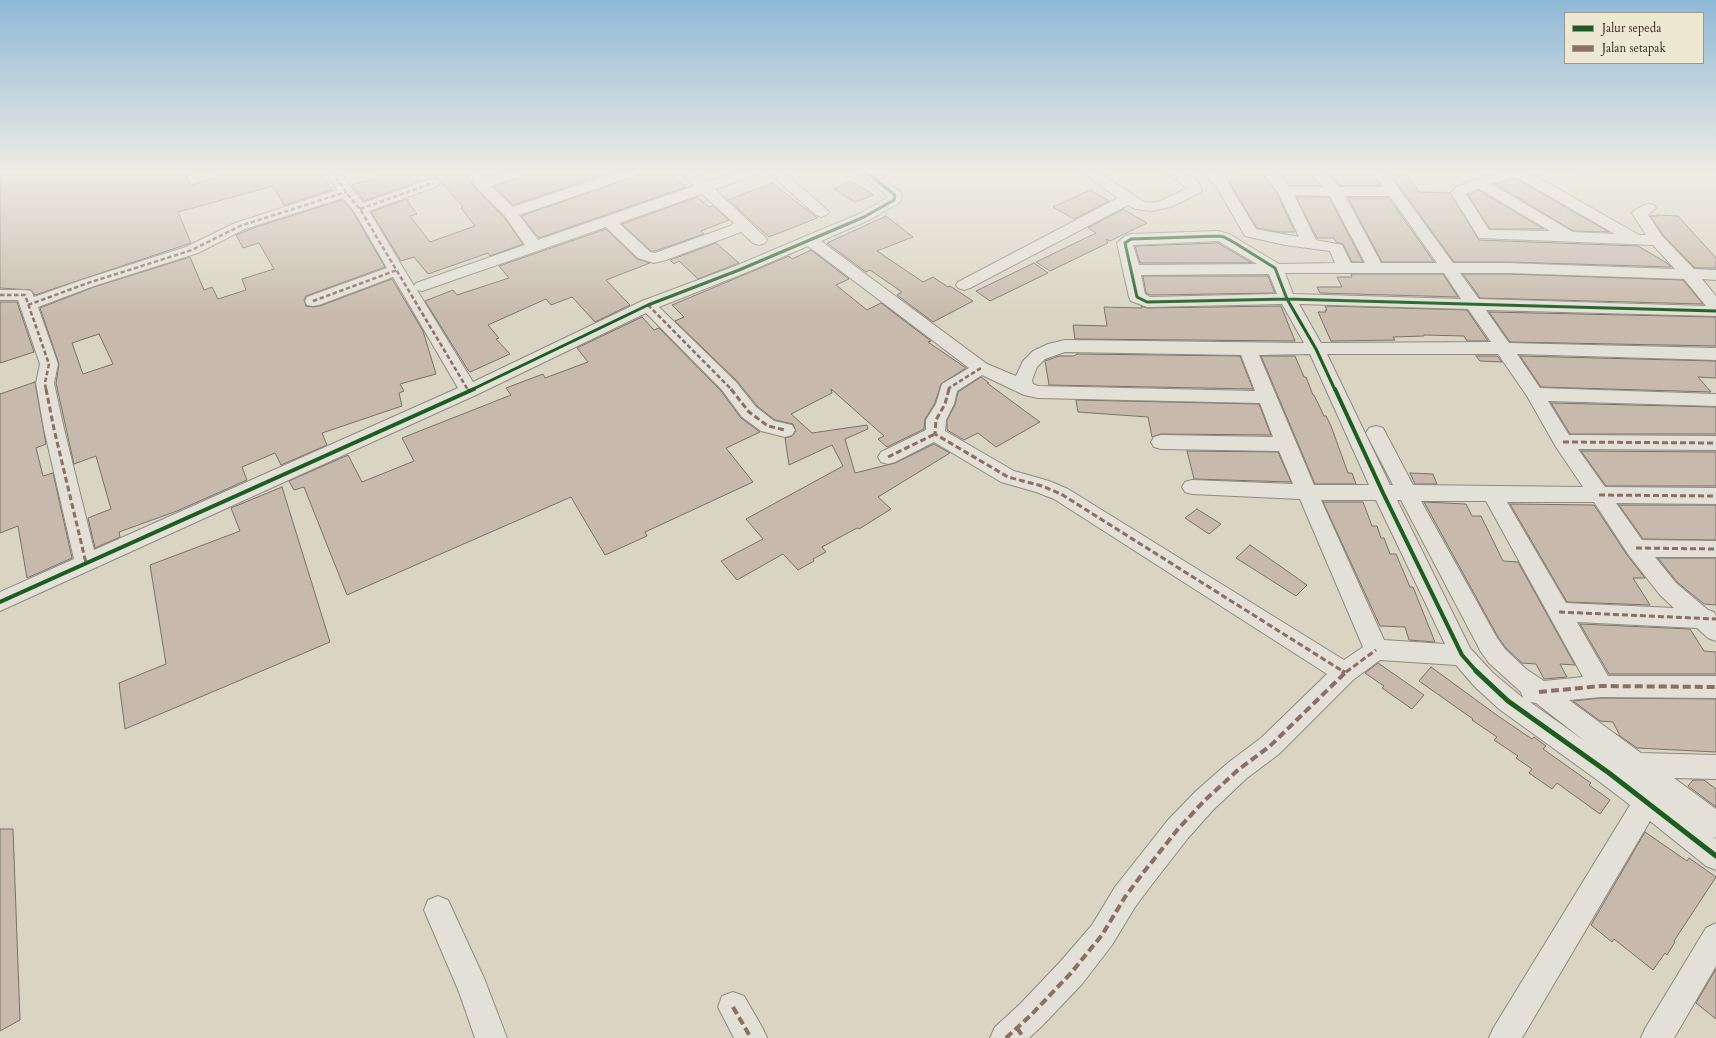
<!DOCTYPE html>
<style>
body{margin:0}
#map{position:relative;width:1716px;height:1038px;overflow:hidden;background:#dad5c3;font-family:Cardo,serif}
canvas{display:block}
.legend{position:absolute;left:1564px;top:12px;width:140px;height:52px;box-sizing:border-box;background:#ede8d2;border:1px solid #a19786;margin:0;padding:5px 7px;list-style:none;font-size:12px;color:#2e1d15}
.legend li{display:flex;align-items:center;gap:8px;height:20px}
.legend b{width:20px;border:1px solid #a19786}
</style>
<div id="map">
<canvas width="1716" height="1038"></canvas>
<ul class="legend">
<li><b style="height:5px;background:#1b5e20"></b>Jalur sepeda</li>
<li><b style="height:5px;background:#8d6e63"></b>Jalan setapak</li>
</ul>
</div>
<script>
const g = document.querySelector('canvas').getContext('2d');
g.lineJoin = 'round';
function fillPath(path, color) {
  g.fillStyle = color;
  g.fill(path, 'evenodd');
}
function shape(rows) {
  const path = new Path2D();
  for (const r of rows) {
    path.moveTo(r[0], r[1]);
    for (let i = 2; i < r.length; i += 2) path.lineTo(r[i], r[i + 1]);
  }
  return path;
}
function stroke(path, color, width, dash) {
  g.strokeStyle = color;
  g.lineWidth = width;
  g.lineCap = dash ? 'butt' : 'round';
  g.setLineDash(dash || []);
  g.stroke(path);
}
const building = shape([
 [20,171,184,171,191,185,240,171,320,171,332,190,284,205,273,186,178,212,191,243,35,295,31,290,0,288,0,176,20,171],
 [401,171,463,171,475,188,504,217,523,244,490,256,488,253,428,274,414,257,401,261,371,212,407,199,409,200,407,201,417,214,410,216,430,242,475,226,461,208,463,207,438,179,428,179,364,201,352,185,401,171],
 [529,171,614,171,513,205,494,187,526,175,529,171],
 [643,171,667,171,686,187,539,238,521,216,640,175,643,171],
 [1331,171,1371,171,1381,186,1340,186,1330,174,1332,175,1331,171],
 [1388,171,1405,171,1419,192,1450,193,1479,240,1638,246,1667,263,1671,267,1508,262,1454,262,1388,171],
 [1223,172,1262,173,1277,193,1295,232,1278,232,1257,228,1223,172],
 [1281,174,1311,174,1320,186,1290,186,1281,174],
 [1515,178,1609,232,1573,231,1495,184,1515,178],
 [851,181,874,195,855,202,834,189,851,181],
 [772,183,815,216,817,218,769,237,728,200,772,183],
 [1090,190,1109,201,1074,219,1053,207,1090,190],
 [1478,190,1544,229,1490,229,1468,195,1478,190],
 [697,197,709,207,713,206,729,220,701,231,704,234,655,251,651,251,622,224,697,197],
 [1296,197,1329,197,1363,262,1352,262,1343,244,1336,242,1334,238,1317,238,1296,197],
 [1348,198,1389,198,1434,262,1382,262,1348,198],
 [342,200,353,212,385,267,306,296,304,300,306,306,313,307,320,306,392,279,423,331,436,374,400,384,404,391,399,393,402,406,322,433,327,445,281,465,275,453,242,467,247,480,177,511,119,532,120,537,95,548,88,518,111,509,96,456,74,464,56,383,59,364,40,308,94,287,190,257,204,290,212,287,218,299,246,290,242,279,274,269,259,243,243,248,236,235,256,227,342,200],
 [99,334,113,364,83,374,72,343,99,334],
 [1123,209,1147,223,1110,241,1106,239,1108,243,1050,271,1036,262,1096,233,1088,228,1123,209],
 [1657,215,1678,216,1716,258,1716,268,1695,268,1664,236,1650,216,1658,216,1657,215],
 [886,216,913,237,877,251,923,282,933,277,948,287,950,286,973,301,933,322,897,295,902,292,870,270,866,272,827,243,886,216],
 [606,229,637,259,650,263,606,280,630,305,595,322,572,297,551,305,546,299,488,325,499,338,496,339,510,354,470,372,468,370,425,301,453,290,457,295,509,278,499,266,606,229],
 [716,243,739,263,698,279,679,261,674,264,670,260,716,243],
 [1218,243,1252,263,1140,263,1135,246,1218,243],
 [811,250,849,279,836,285,867,310,881,303,931,341,928,342,966,368,941,384,935,403,925,419,924,429,887,447,878,439,884,436,831,389,832,393,791,414,812,433,867,425,868,429,845,439,855,473,895,463,934,444,950,453,878,497,891,509,859,529,857,528,822,547,826,552,813,559,814,561,798,570,783,554,737,580,721,561,763,539,746,519,843,466,832,445,789,465,785,438,792,436,796,431,793,424,775,420,757,406,737,381,675,321,684,317,672,305,789,256,792,259,811,250],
 [1034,263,1048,273,990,301,976,291,1034,263],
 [1351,274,1443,274,1458,297,1320,293,1317,287,1342,287,1337,277,1352,277,1351,274],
 [1463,274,1508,274,1683,280,1703,304,1480,298,1463,274],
 [1143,276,1268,276,1275,293,1150,295,1146,293,1143,276],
 [0,302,17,302,34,352,0,363,0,302],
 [1141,306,1147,308,1281,306,1295,341,1075,339,1073,325,1107,326,1104,307,1142,308,1141,306],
 [1325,306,1467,310,1488,341,1467,341,1464,336,1424,335,1424,336,1393,337,1395,340,1331,341,1318,312,1326,312,1325,310,1327,310,1325,306],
 [1489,312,1716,317,1716,346,1510,342,1489,312],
 [642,317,654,330,659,328,721,391,741,418,760,432,726,448,753,482,645,532,647,536,605,555,571,497,347,595,304,487,294,490,289,481,348,455,362,482,414,461,402,438,511,395,506,388,543,374,545,378,588,362,577,348,642,317],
 [1077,354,1240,356,1253,389,1049,385,1045,361,1059,356,1074,356,1077,354],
 [1261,356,1295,356,1304,377,1306,377,1313,395,1314,395,1324,416,1326,416,1331,426,1348,473,1352,473,1356,484,1315,484,1261,356],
 [1476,356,1497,356,1502,362,1480,361,1476,356],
 [1520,356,1716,361,1716,378,1698,377,1711,392,1541,387,1520,356],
 [981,377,989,383,987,383,1040,422,996,447,978,433,964,440,947,430,947,420,955,405,958,392,981,377],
 [35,382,46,444,36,448,43,476,53,473,72,558,27,578,18,526,0,533,0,394,35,382],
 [1076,400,1259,404,1271,435,1161,434,1152,437,1148,417,1078,412,1076,400],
 [1551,403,1716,407,1716,434,1570,434,1551,403],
 [1187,451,1278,452,1291,482,1194,479,1187,451],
 [1581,451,1716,452,1716,486,1606,486,1581,451],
 [1410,473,1433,474,1437,484,1415,484,1410,473],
 [282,487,330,642,125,729,119,683,166,664,150,565,240,531,231,508,282,487],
 [1323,502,1363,502,1372,526,1377,526,1381,538,1384,538,1390,554,1396,554,1410,587,1413,587,1435,642,1409,640,1405,627,1380,626,1323,502],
 [1424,502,1466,504,1472,516,1481,516,1503,561,1518,562,1575,665,1560,664,1567,677,1544,679,1536,664,1522,663,1506,648,1498,637,1424,502],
 [1510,504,1594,505,1627,555,1645,578,1633,578,1650,605,1567,602,1510,504],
 [1619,505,1716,505,1716,540,1643,539,1619,505],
 [1197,509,1221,524,1209,534,1185,518,1197,509],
 [1250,545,1290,573,1307,585,1296,596,1236,558,1250,545],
 [1658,558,1716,558,1716,605,1704,604,1677,582,1658,558],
 [1580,624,1690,629,1704,651,1716,652,1716,674,1609,674,1580,624],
 [1378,663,1424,695,1412,709,1382,688,1384,686,1365,673,1378,663],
 [1431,667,1498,716,1532,739,1534,737,1546,746,1543,749,1591,783,1589,785,1610,800,1600,814,1557,783,1552,789,1529,773,1532,769,1516,758,1518,756,1494,740,1497,737,1472,720,1473,719,1419,681,1431,667],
 [1601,698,1716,699,1716,752,1637,748,1620,736,1613,722,1600,721,1573,701,1601,698],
 [1693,780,1704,780,1716,789,1716,807,1688,786,1693,780],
 [0,829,13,829,20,1020,0,1031,0,829],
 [1645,832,1687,861,1689,858,1716,877,1674,941,1675,942,1667,955,1665,953,1653,970,1614,939,1612,942,1591,925,1645,832],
 [1716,969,1716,1019,1696,1003,1716,969]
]);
fillPath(building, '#c7baac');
stroke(building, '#777168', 1);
const street = shape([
 [325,171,339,171,363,203,428,180,433,179,438,180,440,183,438,186,369,211,414,286,416,283,525,245,505,216,476,187,464,171,479,171,484,178,506,171,528,171,526,174,491,186,513,207,620,171,642,171,640,174,519,215,538,240,694,186,679,171,695,171,707,182,738,171,760,171,758,174,715,189,765,237,767,240,765,243,759,245,753,243,741,232,666,260,654,263,638,258,606,227,428,289,422,291,417,290,473,382,642,301,733,267,804,237,859,214,887,198,887,196,858,171,874,171,900,192,902,195,901,200,899,203,869,220,821,241,987,364,1016,376,1023,361,1033,351,1048,344,1065,340,1304,343,1282,304,1147,307,1131,301,1129,297,1117,243,1125,236,1131,234,1218,231,1229,234,1279,264,1335,263,1330,251,1285,245,1245,236,1216,186,1199,171,1215,171,1227,181,1256,229,1299,237,1278,192,1262,171,1277,171,1289,187,1323,187,1310,171,1325,171,1339,187,1384,187,1372,171,1386,171,1453,263,1508,263,1675,269,1653,245,1479,238,1451,193,1456,187,1495,173,1501,171,1527,171,1639,235,1646,235,1632,213,1635,210,1644,205,1649,204,1654,205,1656,208,1648,215,1663,237,1694,269,1716,270,1716,280,1702,279,1716,296,1716,316,1486,310,1509,343,1716,348,1716,360,1517,354,1540,388,1716,394,1716,406,1548,401,1569,435,1716,436,1716,450,1578,449,1605,487,1716,488,1716,504,1616,503,1642,540,1716,541,1716,557,1655,557,1676,583,1708,610,1714,612,1716,616,1716,641,1708,638,1697,628,1577,622,1608,676,1716,676,1716,698,1601,697,1569,700,1641,753,1716,755,1716,779,1674,778,1716,809,1716,838,1713,837,1716,839,1716,870,1706,866,1650,821,1522,1038,1489,1038,1494,1027,1630,805,1600,782,1499,709,1475,687,1456,665,1380,660,1353,680,1279,754,1247,778,1213,810,1188,838,1153,883,1135,907,1112,945,1082,984,1042,1026,1029,1038,990,1038,995,1027,1020,1004,1060,962,1092,925,1115,887,1168,820,1195,792,1229,762,1261,738,1327,674,1054,499,1036,492,1001,482,934,442,895,462,888,464,881,462,878,457,881,452,926,430,926,420,936,404,942,384,969,368,808,246,745,273,659,307,736,382,756,407,774,421,792,425,795,430,792,435,785,437,761,431,742,417,722,390,646,313,476,395,0,611,0,592,74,559,44,429,36,383,40,364,18,300,0,300,0,290,25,290,31,291,34,297,82,280,186,247,235,223,337,190,325,171],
 [1514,176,1516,177,1615,234,1573,232,1491,184,1514,176],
 [1478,188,1550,231,1489,230,1466,194,1478,188],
 [702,194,734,223,730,226,655,253,650,252,619,223,702,194],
 [1294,195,1330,196,1365,263,1351,263,1342,245,1316,240,1294,195],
 [1345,196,1390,196,1437,263,1381,263,1345,196],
 [343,198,354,211,387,268,307,297,305,301,307,305,313,306,319,305,393,277,458,388,94,550,64,429,54,383,58,364,38,307,94,286,198,253,245,229,343,198],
 [1218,241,1257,264,1139,265,1133,245,1218,241],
 [1285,273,1444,273,1461,299,1293,294,1285,273],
 [1460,273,1508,273,1684,279,1706,306,1479,299,1460,273],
 [1269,274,1277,294,1150,297,1145,294,1141,275,1269,274],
 [1299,304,1468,309,1491,342,1321,343,1299,304],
 [1065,352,1241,355,1255,391,1038,386,1033,384,1032,380,1037,367,1045,359,1065,352],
 [1310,354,1369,485,1314,485,1259,355,1310,354],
 [1327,354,1498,354,1527,396,1556,447,1583,487,1413,485,1383,428,1376,426,1369,428,1366,433,1393,485,1390,485,1327,354],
 [982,375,1024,395,1038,398,1260,403,1273,437,1161,435,1154,437,1151,442,1154,447,1161,449,1279,451,1293,484,1192,480,1185,482,1182,487,1185,492,1192,494,1300,499,1363,647,1344,660,1068,489,1049,481,1014,471,945,431,946,420,954,404,957,391,982,375],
 [1321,500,1376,500,1445,644,1384,640,1321,500],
 [1397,500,1401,500,1481,652,1489,663,1521,692,1523,698,1493,673,1470,648,1397,500],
 [1421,501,1486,501,1583,677,1544,681,1526,669,1505,649,1497,638,1421,501],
 [1507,502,1594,502,1628,554,1660,595,1674,608,1566,603,1507,502],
 [1530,702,1536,703,1586,742,1530,702],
 [767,171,783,171,826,209,829,212,826,215,821,217,816,215,767,171],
 [1080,171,1097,171,1144,202,1152,203,1160,201,1187,188,1164,171,1182,171,1198,181,1202,190,1200,193,1170,207,1152,211,1135,209,1128,205,970,288,964,290,958,288,956,285,958,282,1118,198,1080,171],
 [1578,171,1593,171,1594,173,1592,176,1587,177,1582,176,1578,171],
 [438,896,448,900,484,978,507,1038,475,1038,459,992,424,910,428,900,438,896],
 [1716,923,1716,966,1674,1038,1641,1038,1646,1027,1706,928,1716,923],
 [733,992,744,996,762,1027,767,1038,734,1038,718,1007,722,996,733,992]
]);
stroke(street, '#8f8a7f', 2);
fillPath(street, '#e2e0d7');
stroke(shape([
 [332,171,348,195,360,209,468,390],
 [1585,171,1587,173],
 [360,209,433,183],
 [0,295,25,295,49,364,45,383,46,390],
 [313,301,397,270],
 [28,305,88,283,192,250,240,226,346,192],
 [648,305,732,390],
 [949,390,949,388,981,368]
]), '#8d6e63', 2.5, [4.5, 2.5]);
stroke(shape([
 [46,389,54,429,86,563],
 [468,389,469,391],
 [731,389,749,412,768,426,785,430],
 [949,389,945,404,936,420,935,434,1008,477,1042,486,1061,494,1344,672],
 [1563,442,1716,443],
 [888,457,935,434],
 [1599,495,1716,496],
 [1636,548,1716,549],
 [1559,612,1716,619],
 [1346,672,1376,650]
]), '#8d6e63', 3, [6, 3]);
stroke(shape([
 [1342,671,1345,673],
 [1539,692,1601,686,1716,687],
 [733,1007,751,1038],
 [1017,1028,1024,1038],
 [1006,1038,1031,1015,1071,973,1102,935,1125,897,1143,873,1178,829,1204,801,1238,770,1270,746,1347,671]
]), '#8d6e63', 4, [8, 4]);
stroke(shape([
 [1218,236,1224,237,1235,243,1275,268,1287,299,1147,302,1137,297,1125,243,1131,239,1218,236],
 [1287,299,1716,311],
 [1287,299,1316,349,1335,390],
 [471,390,648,305,739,270,864,217,894,200,895,195,865,171]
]), '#1b5e20', 3);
stroke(shape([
 [1335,389,1383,493,1462,655,1477,672],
 [0,602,474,389]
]), '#1b5e20', 4);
stroke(shape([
 [1476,671,1508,701,1609,773,1716,856]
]), '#1b5e20', 5);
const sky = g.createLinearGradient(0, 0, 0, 317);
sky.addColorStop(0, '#8fb9d6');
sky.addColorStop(0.54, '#eeece4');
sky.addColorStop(1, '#eeece400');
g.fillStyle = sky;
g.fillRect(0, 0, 1716, 317);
</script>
